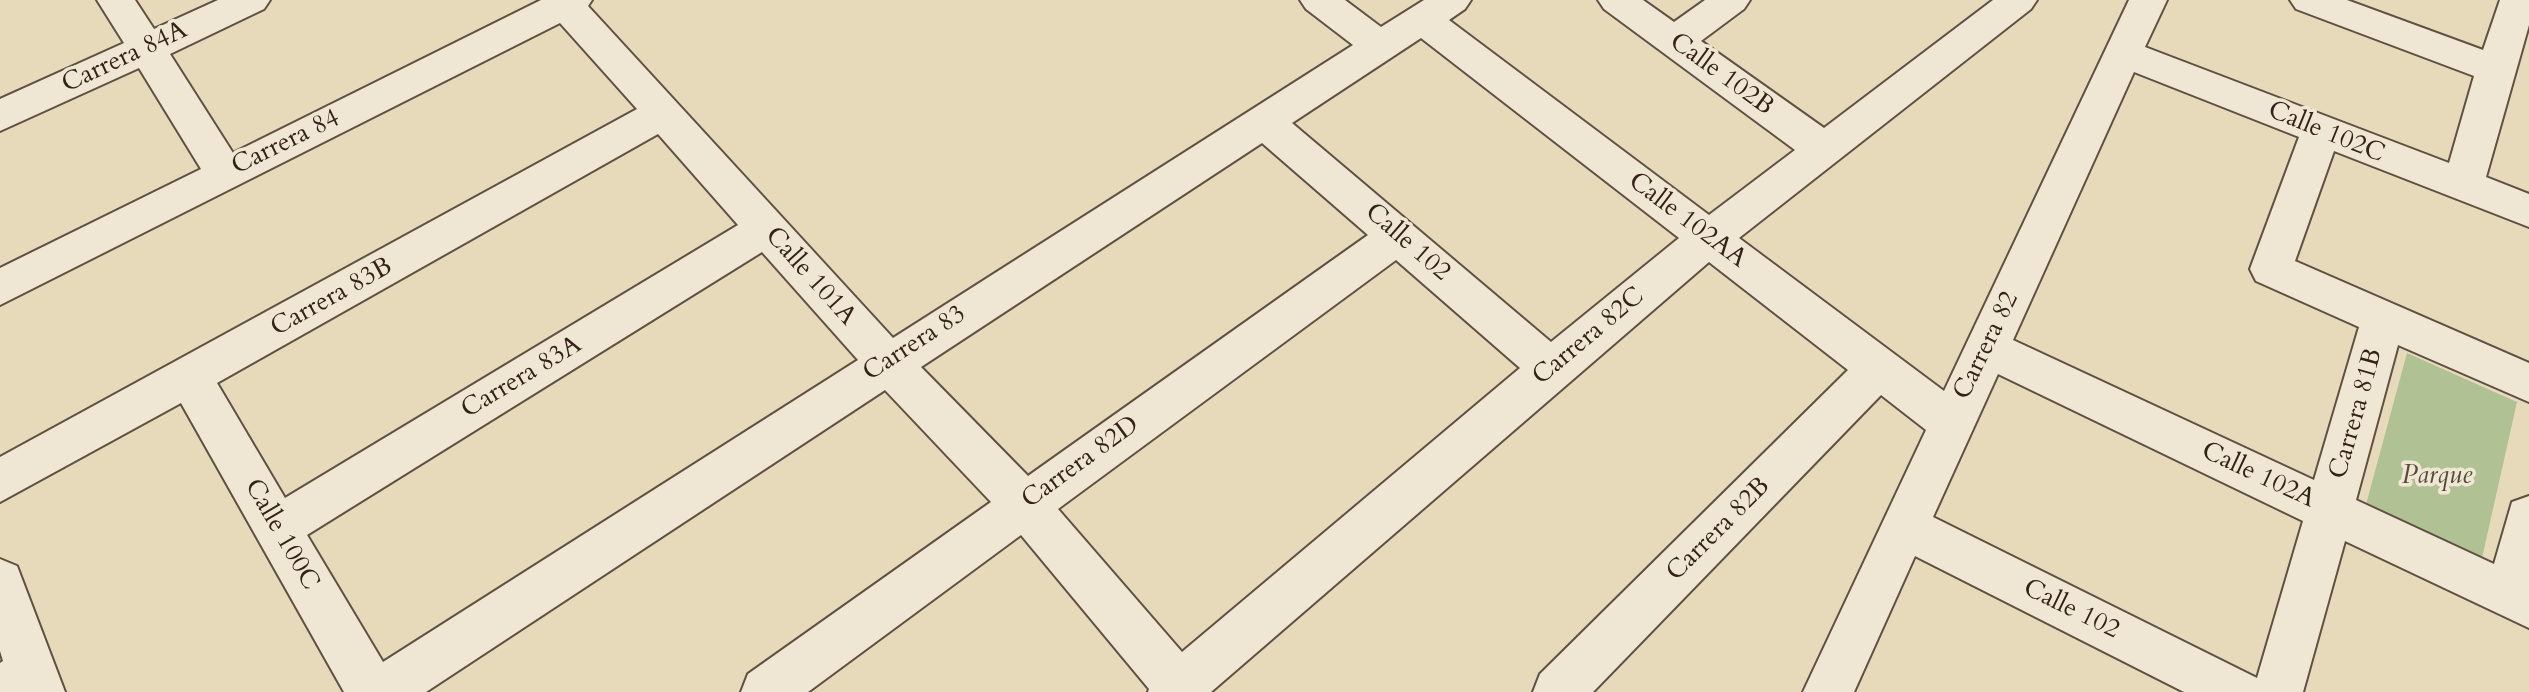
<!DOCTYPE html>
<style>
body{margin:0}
canvas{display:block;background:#e6dabb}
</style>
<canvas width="2529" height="692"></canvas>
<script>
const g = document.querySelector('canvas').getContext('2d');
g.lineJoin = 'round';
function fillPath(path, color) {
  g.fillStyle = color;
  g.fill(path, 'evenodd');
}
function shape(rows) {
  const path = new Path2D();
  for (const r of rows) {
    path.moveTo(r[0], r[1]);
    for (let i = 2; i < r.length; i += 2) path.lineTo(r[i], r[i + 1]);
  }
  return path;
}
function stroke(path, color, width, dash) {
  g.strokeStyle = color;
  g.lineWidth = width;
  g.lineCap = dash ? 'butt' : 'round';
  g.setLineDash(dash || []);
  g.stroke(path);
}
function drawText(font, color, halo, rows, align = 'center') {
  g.font = font + ' Cardo,serif';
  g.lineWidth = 7;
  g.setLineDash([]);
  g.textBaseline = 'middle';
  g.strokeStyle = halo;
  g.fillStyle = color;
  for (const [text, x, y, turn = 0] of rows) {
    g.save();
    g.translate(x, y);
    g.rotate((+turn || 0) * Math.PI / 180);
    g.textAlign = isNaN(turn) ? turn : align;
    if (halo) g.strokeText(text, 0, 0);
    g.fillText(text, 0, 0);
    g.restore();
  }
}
fillPath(shape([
 [2407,353,2517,402,2480,567,2364,512]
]), '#b0c194');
const minor = shape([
 [97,0,135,0,154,29,218,0,270,0,264,9,170,54,233,153,541,0,592,0,588,6,893,338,1353,45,1306,9,1300,0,1345,0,1381,27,1424,0,1471,0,1465,9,1449,20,1709,215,1795,150,1604,9,1598,0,1643,0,1674,22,1705,0,1750,0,1744,9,1701,41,1824,128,1993,0,2037,0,2031,9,1739,238,1944,391,2129,0,2167,0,2145,47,2449,163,2474,76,2296,9,2290,0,2347,0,2483,50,2500,0,2529,0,2529,25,2486,177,2529,194,2529,227,2334,151,2295,261,2529,363,2529,402,2398,345,2356,500,2494,564,2512,502,2529,496,2529,628,2345,541,2303,692,2184,692,1915,556,1854,692,1803,692,1926,430,1881,395,1593,692,1533,692,1540,674,1848,370,1709,262,1211,692,1148,692,1149,689,1021,535,808,692,741,692,748,674,991,502,885,390,426,692,344,692,181,403,0,502,0,457,637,109,560,23,0,305,0,268,201,169,139,68,0,131,0,99,124,43,97,0],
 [1421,38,1679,238,1551,342,1292,123,1421,38],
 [2134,72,2299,137,2250,269,2256,281,2359,327,2314,480,2013,340,2134,72],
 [658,134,738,225,285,498,217,383,658,134],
 [1262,143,1368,235,1028,476,921,367,1262,143],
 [762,252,858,360,383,662,307,535,762,252],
 [1396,260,1520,368,1182,652,1058,509,1396,260],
 [1998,374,2303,521,2257,678,1933,517,1998,374],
 [0,559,17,566,65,692,0,692,0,663,3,661,0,651,0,559]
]);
stroke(minor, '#605042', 4);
fillPath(minor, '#efe7d3');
drawText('26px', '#342219', '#efe7d3', [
 ["Carrera 84A",125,58,-25],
 ["Calle 102B",1721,75,36],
 ["Calle 102C",2326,133,22],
 ["Carrera 84",286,143,-26],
 ["Calle 102AA",1687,221,37],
 ["Calle 102",1407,243,41],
 ["Calle 101A",810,277,48],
 ["Carrera 83B",332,298,-29],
 ["Carrera 82C",1589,337,-40],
 ["Carrera 83",915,344,-33],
 ["Carrera 82",1987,346,-64],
 ["Carrera 83A",522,378,-31],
 ["Carrera 81B",2357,414,-74],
 ["Carrera 82D",1081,463,-36],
 ["Calle 102A",2258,476,25],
 ["Carrera 82B",1719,530,-45],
 ["Calle 100C",281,535,60],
 ["Calle 102",2071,610,26]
]);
drawText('italic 26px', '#534a38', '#efe7d3', [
 ["Parque",2437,477]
]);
</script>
